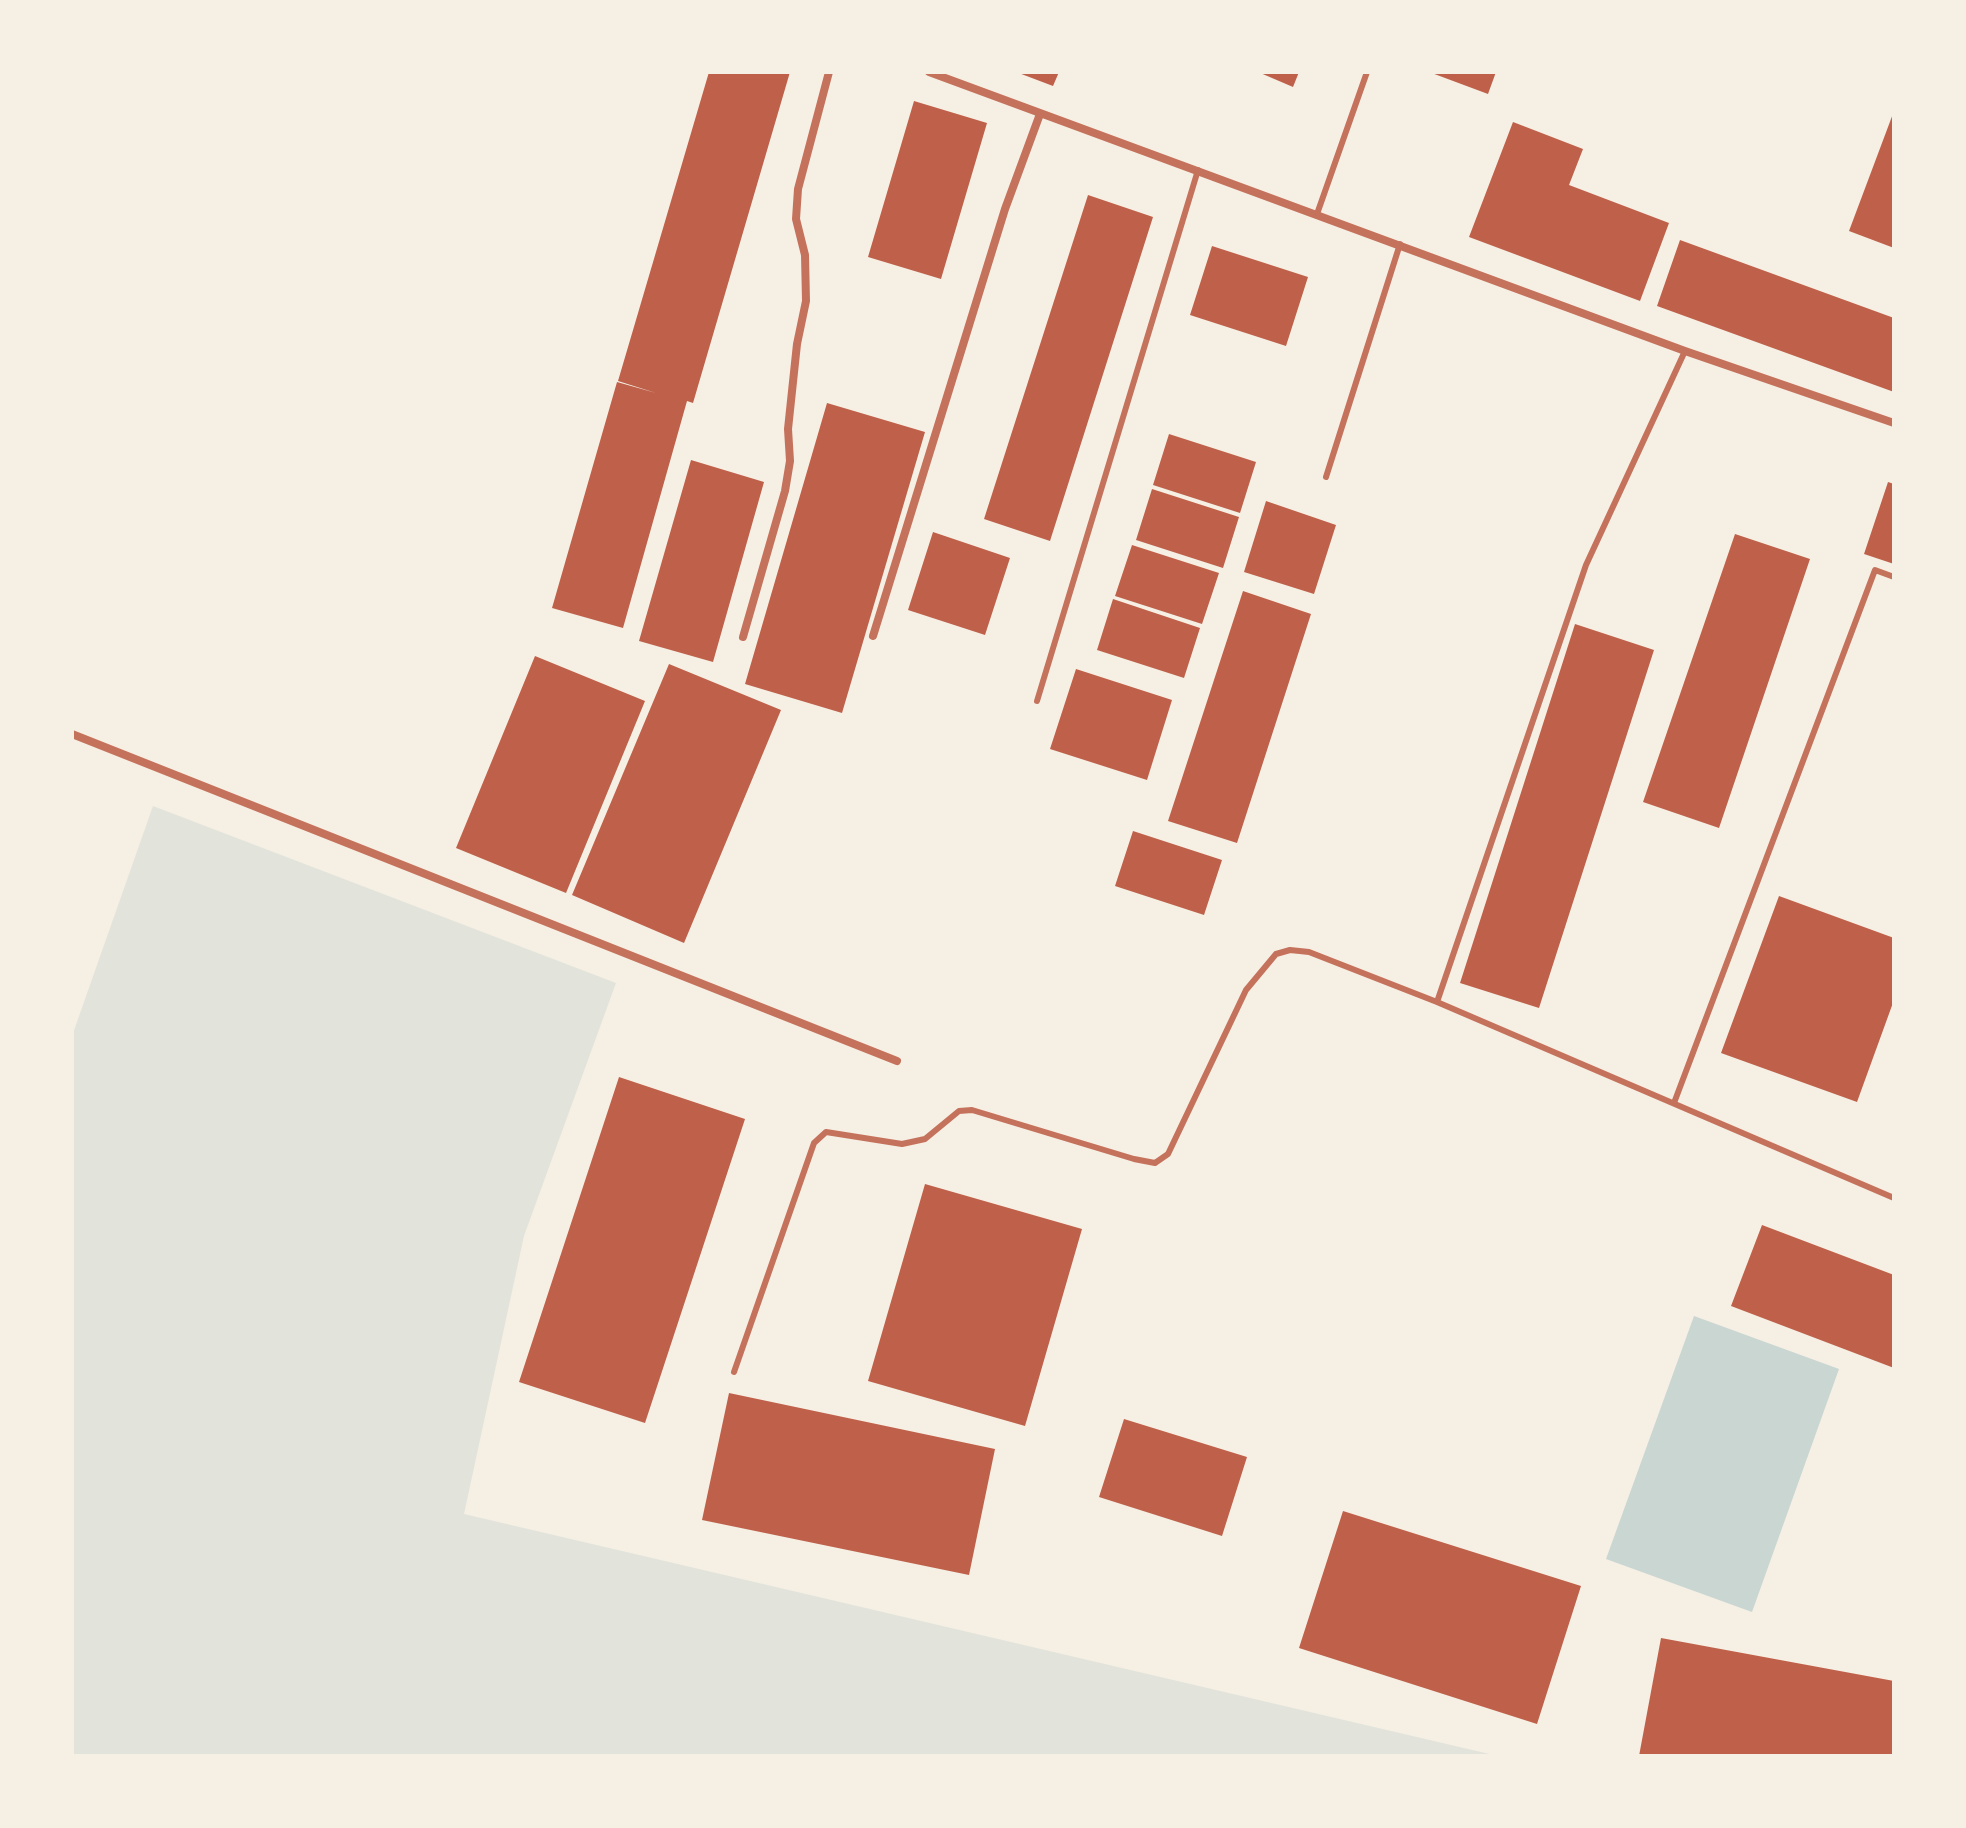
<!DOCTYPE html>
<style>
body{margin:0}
#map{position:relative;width:1966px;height:1828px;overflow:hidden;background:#f6efe4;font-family:Overpass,sans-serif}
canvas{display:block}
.frame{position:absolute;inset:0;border:74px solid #f6efe4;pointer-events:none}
</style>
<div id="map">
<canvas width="1966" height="1828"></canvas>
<div class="frame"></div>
</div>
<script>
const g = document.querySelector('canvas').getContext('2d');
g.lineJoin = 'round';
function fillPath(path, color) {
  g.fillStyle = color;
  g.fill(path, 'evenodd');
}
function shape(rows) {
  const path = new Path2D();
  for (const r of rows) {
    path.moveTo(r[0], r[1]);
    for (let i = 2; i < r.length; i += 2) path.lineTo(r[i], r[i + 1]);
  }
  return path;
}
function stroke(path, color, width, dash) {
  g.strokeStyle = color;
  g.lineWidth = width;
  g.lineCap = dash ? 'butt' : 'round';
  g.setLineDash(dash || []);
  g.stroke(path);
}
fillPath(shape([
 [153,806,616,983,524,1236,464,1514,1498,1756,72,1756,72,1036]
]), '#e2e4dc');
fillPath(shape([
 [1694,1316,1839,1369,1752,1612,1606,1559]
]), '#c9d6d2');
fillPath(shape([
 [709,72,790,72,693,403,687,401,623,628,552,608,617,382,656,393,618,381],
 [1016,72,1059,72,1053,86],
 [1258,72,1299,72,1293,87],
 [1429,72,1496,72,1488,94],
 [914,101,987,123,941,279,868,257],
 [1894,111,1894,248,1849,231],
 [1513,122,1583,149,1569,185,1669,223,1640,301,1469,237],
 [1088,195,1153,217,1050,541,984,519],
 [1680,240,1894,318,1894,392,1657,306],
 [1212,246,1308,277,1286,346,1190,315],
 [827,403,925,432,842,713,745,684],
 [1169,434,1256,462,1240,513,1153,485],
 [691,460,764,482,713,662,639,641],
 [1888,482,1894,484,1894,564,1864,554],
 [1152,489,1239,517,1223,568,1136,540],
 [1266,501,1336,525,1314,594,1244,572],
 [933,532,1010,558,985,635,908,610],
 [1735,534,1810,559,1719,828,1643,802],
 [1132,545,1219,573,1202,624,1115,596],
 [1243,591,1311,614,1237,843,1168,821],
 [1113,599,1200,628,1184,678,1097,650],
 [1575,624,1654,650,1539,1008,1460,983],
 [535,656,645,701,566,893,456,848],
 [669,664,781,710,684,943,572,895],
 [1076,669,1172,700,1147,780,1050,749],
 [1133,831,1222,860,1204,915,1115,886],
 [1779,896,1894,938,1894,1000,1857,1102,1721,1053],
 [619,1077,745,1119,645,1423,519,1382],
 [925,1184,1082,1229,1025,1426,868,1381],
 [1762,1225,1894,1275,1894,1368,1731,1306],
 [729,1393,995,1449,969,1575,702,1520],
 [1124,1419,1247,1457,1222,1536,1099,1497],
 [1343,1511,1581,1586,1537,1724,1299,1648],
 [1661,1638,1894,1681,1894,1756,1639,1756]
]), '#bf614a');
stroke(shape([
 [1317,214,1367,72],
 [1326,477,1400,244],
 [1037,701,1198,170],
 [1437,1002,1586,565,1685,351],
 [1674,1103,1875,570,1894,577],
 [734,1372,814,1143,826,1132,902,1144,925,1139,959,1111,972,1110,1134,1159,1155,1163,1168,1154,1246,990,1276,954,1290,950,1309,952,1437,1002,1894,1198]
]), '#c5725c', 6);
stroke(shape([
 [929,72,1685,351,1894,423],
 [873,636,1005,209,1040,114],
 [743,637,785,491,790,461,788,429,797,344,806,301,805,255,796,219,798,189,829,72],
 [72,734,897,1061]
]), '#c5725c', 8);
</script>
